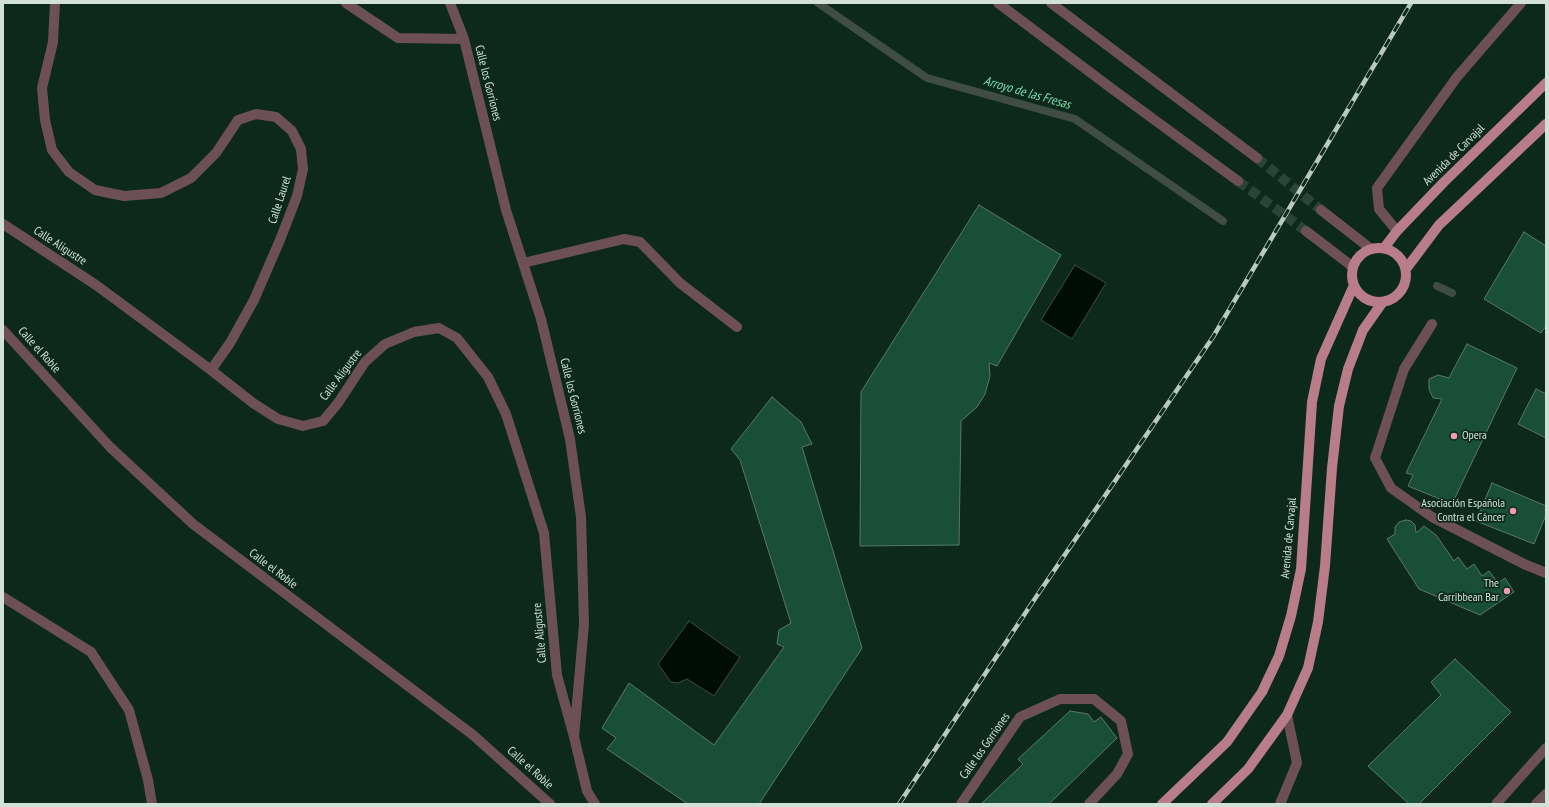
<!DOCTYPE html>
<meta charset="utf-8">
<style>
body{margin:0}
#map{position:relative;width:1549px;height:807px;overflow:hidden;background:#0c291b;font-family:"PT Sans Narrow",sans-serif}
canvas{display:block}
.frame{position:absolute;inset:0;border:4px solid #d1e1d8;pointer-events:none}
</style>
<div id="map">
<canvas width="1549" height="807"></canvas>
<div class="frame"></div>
</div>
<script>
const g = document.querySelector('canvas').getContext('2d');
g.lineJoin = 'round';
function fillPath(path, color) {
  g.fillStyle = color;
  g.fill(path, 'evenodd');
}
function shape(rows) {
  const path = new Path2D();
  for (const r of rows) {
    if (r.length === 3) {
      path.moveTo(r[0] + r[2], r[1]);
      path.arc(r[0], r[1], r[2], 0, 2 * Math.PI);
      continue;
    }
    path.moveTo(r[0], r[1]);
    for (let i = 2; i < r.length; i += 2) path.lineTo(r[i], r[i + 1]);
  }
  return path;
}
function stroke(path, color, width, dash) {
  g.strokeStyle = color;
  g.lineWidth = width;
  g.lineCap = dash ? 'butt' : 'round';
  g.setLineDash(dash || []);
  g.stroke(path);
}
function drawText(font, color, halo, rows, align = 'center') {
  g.font = font + ' "PT Sans Narrow",sans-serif';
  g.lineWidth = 3.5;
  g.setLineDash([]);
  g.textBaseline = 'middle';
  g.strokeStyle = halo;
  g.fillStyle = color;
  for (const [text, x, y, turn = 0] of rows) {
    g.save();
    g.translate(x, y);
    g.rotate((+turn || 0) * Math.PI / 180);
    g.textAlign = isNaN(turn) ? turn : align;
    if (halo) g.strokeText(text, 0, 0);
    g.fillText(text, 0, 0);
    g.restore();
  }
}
const water = shape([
 [1075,265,1106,283,1072,339,1041,320,1075,265],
 [689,621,740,657,714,696,687,679,678,683,671,682,658,664,689,621]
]);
fillPath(water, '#000d05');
stroke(water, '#3f4d44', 1);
stroke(shape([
 [818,3,927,78,1075,119,1223,221],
 [1437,286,1452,293]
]), '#3f4d44', 8);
const building = shape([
 [979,205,1061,255,997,366,989,363,990,376,985,394,977,407,961,421,959,545,860,546,861,392,979,205],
 [1524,232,1546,246,1546,326,1541,333,1484,299,1524,232],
 [1467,344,1517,368,1452,504,1408,486,1413,475,1406,473,1442,399,1433,398,1429,389,1429,379,1438,375,1449,378,1467,344],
 [1536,389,1546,394,1546,438,1518,424,1536,389],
 [772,397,801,422,812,444,802,447,862,648,759,804,688,804,607,749,616,738,602,728,629,683,714,745,784,647,777,644,779,630,791,623,740,460,731,449,772,397],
 [1492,483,1546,506,1546,515,1534,544,1476,521,1492,483],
 [1406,520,1411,521,1415,525,1416,533,1424,526,1436,535,1454,561,1458,557,1467,569,1474,564,1482,576,1489,571,1498,583,1505,578,1514,592,1480,615,1419,589,1387,539,1395,534,1395,527,1399,522,1406,520],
 [1455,659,1511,712,1419,804,1409,804,1368,766,1441,695,1431,682,1455,659],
 [1070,711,1088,714,1094,722,1101,717,1117,738,1049,804,981,804,1023,764,1018,759,1070,711]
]);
fillPath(building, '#194f37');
stroke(building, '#5a7868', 1);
stroke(shape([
 [1257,158,1321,210],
 [1238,181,1306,231]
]), '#2a4537', 10, [10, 5]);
stroke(shape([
 [1397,231,1379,209,1377,188,1457,77,1521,3],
 [1432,324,1404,369,1375,458,1391,488,1432,517,1524,564,1546,573]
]), '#6d5056', 10);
stroke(shape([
 [55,3,53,42,42,88,45,120,52,150,69,172,95,190,124,196,161,193,191,178,216,153,238,120,256,114,276,117,292,131,301,149,303,169,297,196,280,240,254,300,230,343,211,370],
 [346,3,398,38,464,39],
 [450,3,464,39,506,210,541,319,570,439,581,517,584,624,574,737,587,791,595,804],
 [998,3,1115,91,1238,181],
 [1051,3,1257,158],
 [1321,210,1371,249],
 [3,224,96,285,211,370,253,403,278,419,303,426,323,421,338,403,365,362,385,344,414,332,439,328,457,338,488,377,506,414,544,533,557,675,574,737],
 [1306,231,1353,267],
 [523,263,624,239,640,242,680,283,737,327],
 [3,330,110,447,193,524,473,735,550,804],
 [3,597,91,652,129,710,148,780,152,804],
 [961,804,1020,717,1060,699,1094,699,1121,721,1128,754,1117,774,1089,804],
 [1280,804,1297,763,1287,715],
 [1496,804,1546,748],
 [1536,804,1546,794]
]), '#6d5056', 10);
stroke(shape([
 [1379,275,27],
 [1384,248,1397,231,1444,182,1546,83],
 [1406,269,1439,225,1546,124],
 [1162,804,1227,742,1262,692,1279,656,1291,616,1301,569,1312,402,1321,359,1354,285],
 [1212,804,1248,769,1287,715,1308,668,1318,622,1325,566,1332,468,1339,406,1348,369,1363,330,1382,303]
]), '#b87d89', 10);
const rail = shape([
 [899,804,1032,603,1213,337,1411,3]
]);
stroke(rail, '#b8cac0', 4.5);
stroke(rail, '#0c291b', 3, [9]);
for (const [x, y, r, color] of [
 [1454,436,4,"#f29aae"],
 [1513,511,4,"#f29aae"],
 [1507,591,4,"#f29aae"]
]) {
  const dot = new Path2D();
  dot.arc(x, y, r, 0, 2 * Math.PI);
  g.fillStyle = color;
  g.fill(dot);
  stroke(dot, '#0c291b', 1.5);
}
drawText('12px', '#d1e1d8', '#0c291b', [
 ["Calle los Gorriones",488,83,76],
 ["Avenida de Carvajal",1454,155,-45],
 ["Calle Laurel",280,200,-72],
 ["Calle Aligustre",60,246,33],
 ["Calle el Roble",39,350,48],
 ["Calle Aligustre",341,375,-53],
 ["Calle los Gorriones",573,396,76],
 ["Avenida de Carvajal",1289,538,-85],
 ["Calle el Roble",273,569,37],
 ["Calle Aligustre",540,633,-95],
 ["Calle los Gorriones",985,746,-55],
 ["Calle el Roble",530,768,42]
]);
drawText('12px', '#d1e1d8', '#0c291b', [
 ["Opera",1462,436,"left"],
 ["Asociación Española",1505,504],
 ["Contra el Cáncer",1505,518],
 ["The",1499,584],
 ["Carribbean Bar",1499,598]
], 'right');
drawText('italic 13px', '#7bdfae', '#0c291b', [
 ["Arroyo de las Fresas",1027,93,16]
]);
</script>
